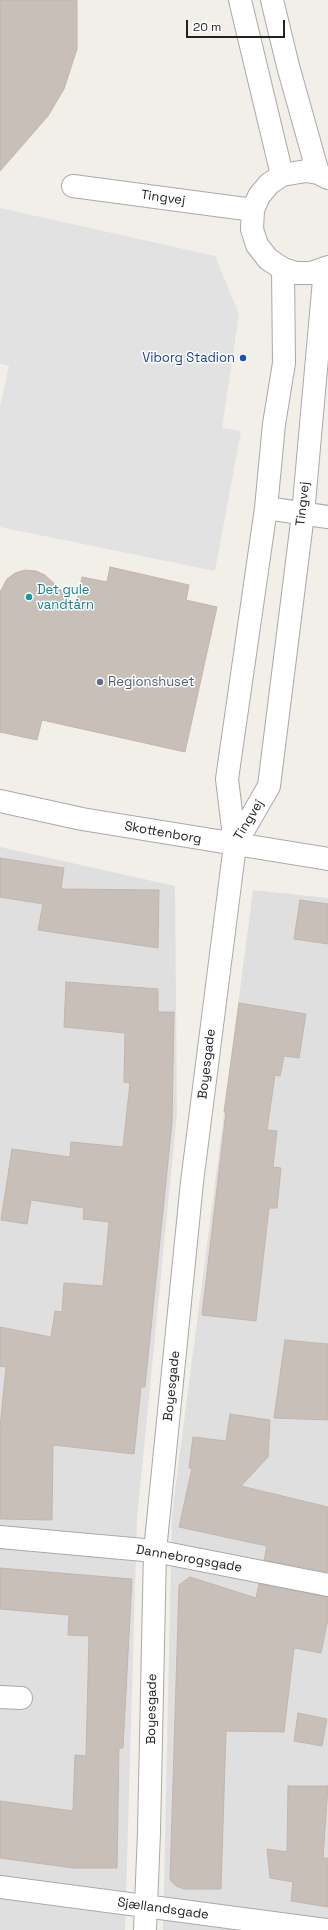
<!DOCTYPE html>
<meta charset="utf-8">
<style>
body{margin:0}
#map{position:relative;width:328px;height:1930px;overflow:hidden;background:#f2efe9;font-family:"Space Grotesk",sans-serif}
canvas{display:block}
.scale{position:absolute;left:186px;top:20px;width:99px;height:18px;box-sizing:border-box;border:2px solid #222;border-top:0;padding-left:5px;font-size:12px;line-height:14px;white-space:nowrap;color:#222;-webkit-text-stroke:3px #fff;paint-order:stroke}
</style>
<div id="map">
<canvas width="328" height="1930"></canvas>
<div class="scale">20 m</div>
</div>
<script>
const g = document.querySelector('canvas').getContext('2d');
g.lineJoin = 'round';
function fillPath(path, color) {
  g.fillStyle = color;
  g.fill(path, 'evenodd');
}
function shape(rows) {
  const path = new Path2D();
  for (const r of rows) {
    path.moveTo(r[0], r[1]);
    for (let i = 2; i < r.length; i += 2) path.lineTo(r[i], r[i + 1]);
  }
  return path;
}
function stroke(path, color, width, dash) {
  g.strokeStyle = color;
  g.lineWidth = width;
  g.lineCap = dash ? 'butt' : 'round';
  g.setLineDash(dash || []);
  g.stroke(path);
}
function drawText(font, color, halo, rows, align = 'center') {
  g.font = font + ' "Space Grotesk",sans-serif';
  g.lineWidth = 3;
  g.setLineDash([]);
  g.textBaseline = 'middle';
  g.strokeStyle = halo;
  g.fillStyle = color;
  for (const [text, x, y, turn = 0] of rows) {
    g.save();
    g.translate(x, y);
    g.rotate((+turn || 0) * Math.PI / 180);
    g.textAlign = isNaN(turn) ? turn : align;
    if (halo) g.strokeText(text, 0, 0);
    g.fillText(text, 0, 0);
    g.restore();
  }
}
fillPath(shape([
 [0,847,175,886,177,1113,137,1519,125,1930,0,1930],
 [253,890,328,898,328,1930,163,1930,172,1514]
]), '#e0dfdf');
fillPath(shape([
 [0,208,215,256,239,314,222,428,241,431,215,571,0,527,0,407,9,366,0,364]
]), '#e2e2e2');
const building = shape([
 [0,0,77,0,77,49,64,89,48,116,0,171,0,0],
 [110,567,189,585,186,600,217,607,185,752,42,720,37,740,0,732,0,592,7,579,15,573,25,570,36,571,45,575,76,604,82,577,107,582,110,567],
 [0,858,64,868,61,889,159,890,158,948,38,930,43,904,0,897,0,858],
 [300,900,328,904,328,944,294,939,300,900],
 [66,982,158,989,158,1012,174,1012,172,1122,145,1387,141,1387,134,1454,53,1445,52,1520,0,1519,0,1428,6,1367,0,1366,0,1327,51,1337,55,1311,62,1312,64,1283,103,1286,109,1222,83,1219,84,1208,31,1200,27,1224,1,1220,12,1149,70,1157,71,1142,123,1147,130,1083,124,1082,125,1033,64,1027,66,982],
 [239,1003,306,1014,299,1058,284,1056,280,1076,275,1075,267,1130,277,1131,273,1167,281,1168,277,1208,269,1208,256,1321,202,1315,226,1112,224,1112,239,1003],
 [285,1340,328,1344,328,1420,274,1418,285,1340],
 [230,1414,270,1420,268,1457,241,1486,328,1507,328,1572,264,1560,267,1546,179,1527,192,1468,189,1468,193,1437,226,1441,230,1414],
 [0,1568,132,1579,123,1748,119,1748,117,1868,73,1868,0,1858,0,1801,73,1811,75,1755,86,1756,89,1636,68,1635,69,1615,0,1609,0,1568],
 [190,1577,256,1598,259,1584,328,1597,328,1619,321,1653,294,1648,284,1732,226,1731,221,1889,184,1889,176,1886,170,1880,179,1585,190,1577],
 [298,1713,327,1719,322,1746,294,1741,298,1713],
 [288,1786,328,1786,323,1858,328,1858,328,1907,291,1901,293,1882,270,1878,267,1849,287,1852,288,1786]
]);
fillPath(building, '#c7bfb8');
stroke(building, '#c4b6ab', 1);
const minor = shape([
 [240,0,282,175],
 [272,0,288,66,318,173],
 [328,178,318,173,306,171,282,175,269,184,259,196,253,210,252,229,257,245,268,259,283,269,296,273,311,273,328,267],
 [73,186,253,210],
 [266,508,328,517],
 [0,801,82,819,328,859],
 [235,845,269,786,303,514,325,269],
 [0,1537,155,1551,328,1585],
 [0,1697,21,1698],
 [0,1887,326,1930],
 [145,1930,149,1832,155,1551,192,1182,235,845,227,779,266,508,274,424,284,363,283,269]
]);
stroke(minor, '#a9a9a9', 24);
stroke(minor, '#fff', 22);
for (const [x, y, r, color] of [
 [243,358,4,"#1a4fb4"],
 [29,597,4,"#0f9aa8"],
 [100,682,4,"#5c6f8a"]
]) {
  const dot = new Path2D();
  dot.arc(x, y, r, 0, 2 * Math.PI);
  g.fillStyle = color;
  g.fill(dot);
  stroke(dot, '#fff', 1.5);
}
drawText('13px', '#222', '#fff', [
 ["Tingvej",163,198,8],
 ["Tingvej",303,504,-84],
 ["Tingvej",249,820,-59],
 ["Skottenborg",163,833,10],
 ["Boyesgade",207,1064,-83],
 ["Boyesgade",172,1386,-84],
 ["Dannebrogsgade",189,1559,10],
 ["Boyesgade",152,1709,-89],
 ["Sjællandsgade",163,1909,8]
]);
drawText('13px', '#164399', '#fff', [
 ["Viborg Stadion",235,358]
], 'right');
drawText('13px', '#0d838f', '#fff', [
 ["Det gule",37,590],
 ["vandtårn",37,605]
], 'left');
drawText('13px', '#4e5e75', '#fff', [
 ["Regionshuset",108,682]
], 'left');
</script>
